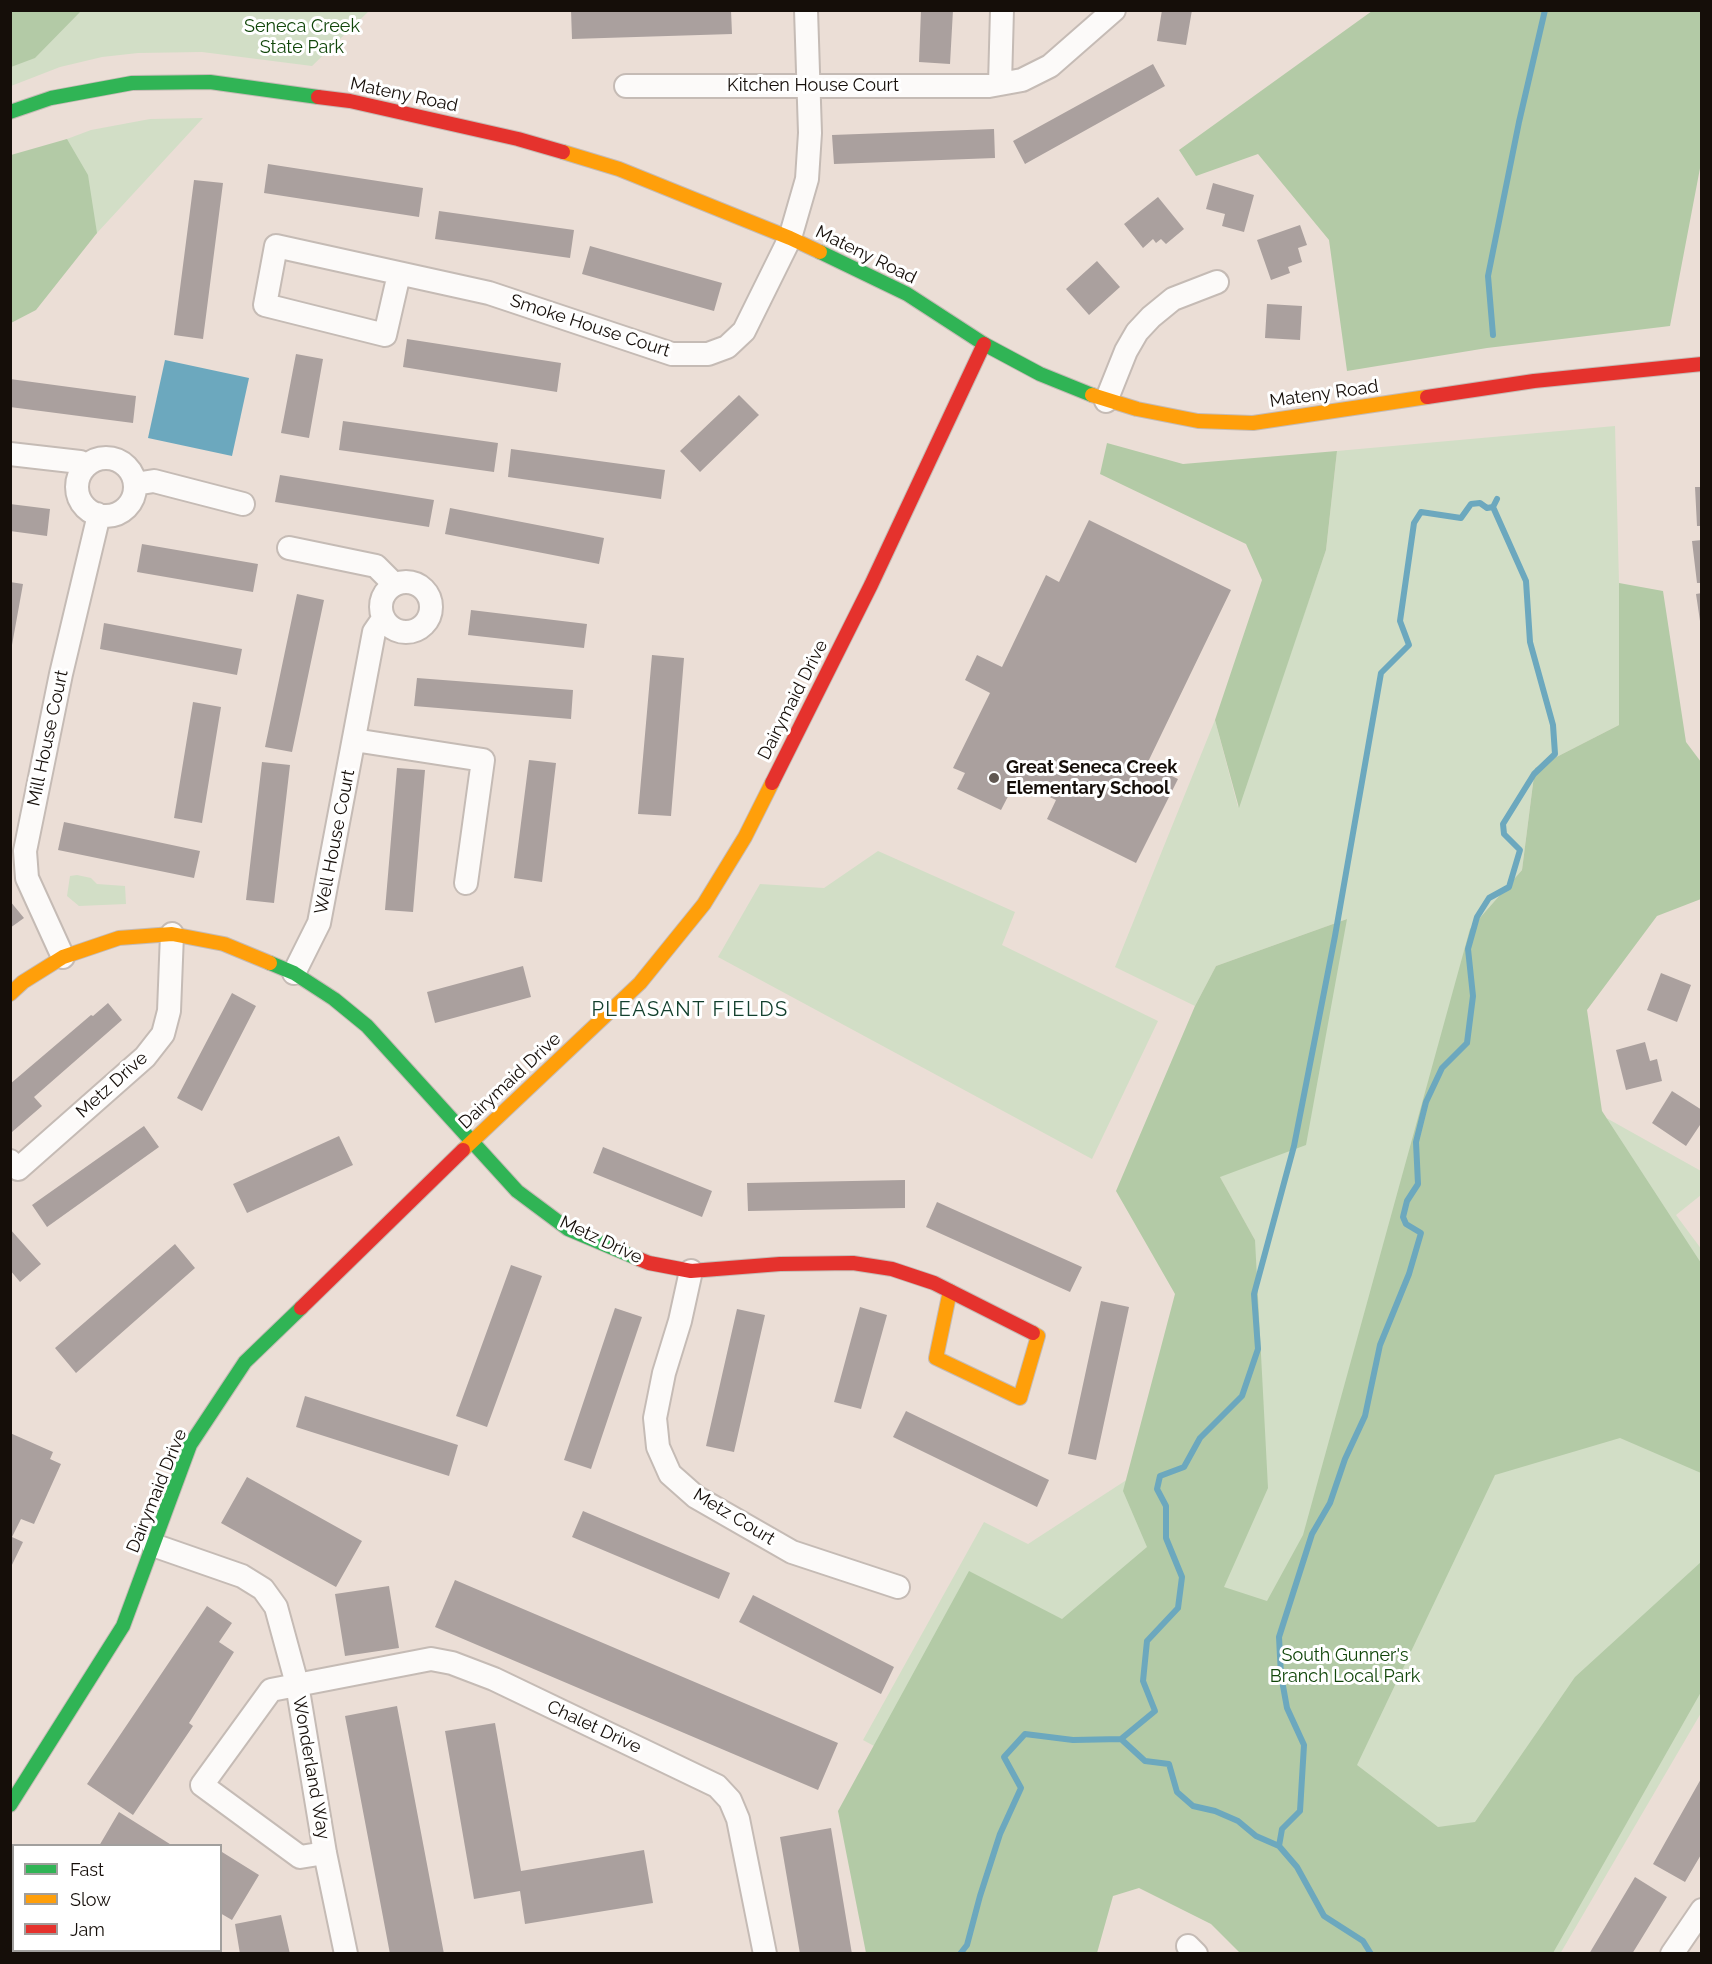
<!DOCTYPE html>
<style>
body{margin:0}
#map{position:relative;width:1712px;height:1964px;overflow:hidden;background:#ebded6;font-family:Raleway,sans-serif}
canvas{display:block}
.frame{position:absolute;inset:0;border:12px solid #150e09;pointer-events:none}
.legend{position:absolute;left:12px;top:1844px;width:210px;height:108px;box-sizing:border-box;background:#fff;border:2px solid #a19f9d;margin:0;padding:8px 10px;list-style:none;font-size:18px;color:#150e09}
.legend li{display:flex;align-items:center;gap:12px;height:30px}
.legend b{width:30px;border:2px solid #a19f9d}
</style>
<div id="map">
<canvas width="1712" height="1964"></canvas>
<div class="frame"></div>
<ul class="legend">
<li><b style="height:8px;background:#30b455"></b>Fast</li>
<li><b style="height:8px;background:#ff9f0a"></b>Slow</li>
<li><b style="height:8px;background:#e5322d"></b>Jam</li>
</ul>
</div>
<script>
const g = document.querySelector('canvas').getContext('2d');
g.lineJoin = 'round';
function fillPath(path, color) {
  g.fillStyle = color;
  g.fill(path, 'evenodd');
}
function shape(rows) {
  const path = new Path2D();
  for (const r of rows) {
    if (r.length === 3) {
      path.moveTo(r[0] + r[2], r[1]);
      path.arc(r[0], r[1], r[2], 0, 2 * Math.PI);
      continue;
    }
    path.moveTo(r[0], r[1]);
    for (let i = 2; i < r.length; i += 2) path.lineTo(r[i], r[i + 1]);
  }
  return path;
}
function stroke(path, color, width, dash) {
  g.strokeStyle = color;
  g.lineWidth = width;
  g.lineCap = dash ? 'butt' : 'round';
  g.setLineDash(dash || []);
  g.stroke(path);
}
function drawText(font, color, halo, rows, align = 'center') {
  g.font = font + ' Raleway,sans-serif';
  g.lineWidth = 6;
  g.setLineDash([]);
  g.textBaseline = 'middle';
  g.strokeStyle = halo;
  g.fillStyle = color;
  for (const [text, x, y, turn = 0] of rows) {
    g.save();
    g.translate(x, y);
    g.rotate((+turn || 0) * Math.PI / 180);
    g.textAlign = isNaN(turn) ? turn : align;
    if (halo) g.strokeText(text, 0, 0);
    g.fillText(text, 0, 0);
    g.restore();
  }
}
fillPath(shape([
 [11,11,369,11,312,66,202,52,138,53,102,57,60,67,11,86],
 [203,118,97,233,11,301,11,160,91,130,150,119],
 [1615,426,1619,583,1619,725,1535,768,1522,870,1470,929,1601,1115,1701,1171,1701,1195,1676,1215,1702,1250,1701,1713,1560,1954,1268,1953,1034,1833,863,1740,984,1522,1028,1544,1128,1479,1255,1240,1220,1177,1347,919,1216,966,1195,1006,1115,967,1215,720,1238,807,1326,550,1337,451],
 [878,851,1015,912,1002,945,1158,1021,1092,1159,718,957,760,884,824,888],
 [77,875,91,878,97,884,125,886,126,904,79,906,67,896,70,876]
]), '#d2dec6');
fillPath(shape([
 [11,10,81,10,81,11,35,58,11,67],
 [1372,11,1701,11,1701,163,1670,326,1487,348,1347,371,1329,240,1258,154,1196,176,1179,150],
 [67,139,88,175,97,233,36,310,11,323,11,155],
 [1107,443,1183,464,1337,451,1326,550,1239,808,1215,720,1262,580,1246,544,1100,474],
 [1619,583,1663,591,1686,742,1701,762,1701,899,1657,916,1587,1010,1602,1111,1701,1263,1701,1473,1620,1438,1495,1475,1357,1765,1438,1827,1475,1822,1575,1677,1701,1562,1701,1692,1553,1953,1240,1953,1211,1924,1139,1888,1113,1896,1097,1953,866,1953,838,1811,969,1571,1062,1619,1147,1547,1123,1491,1175,1294,1116,1191,1195,1006,1216,966,1347,919,1306,1145,1220,1177,1255,1240,1268,1488,1224,1587,1267,1601,1303,1535,1470,929,1522,870,1535,768,1619,725]
]), '#b3caa6');
fillPath(shape([
 [165,360,249,378,232,456,148,438]
]), '#6ca8be');
stroke(shape([
 [1493,335,1488,276,1519,122,1545,10],
 [1121,1739,1145,1761,1169,1764,1177,1792,1193,1806,1215,1811,1238,1821,1256,1836,1279,1846],
 [960,1954,967,1945,980,1896,1000,1834,1021,1788,1004,1757,1025,1734,1073,1740,1121,1739,1155,1711,1143,1681,1147,1641,1178,1608,1182,1577,1166,1538,1166,1506,1157,1489,1160,1476,1184,1467,1200,1438,1242,1396,1258,1349,1254,1294,1294,1146,1335,936,1381,673,1409,645,1400,621,1414,523,1421,512,1461,518,1471,504,1480,503,1487,508,1493,507],
 [1371,1954,1363,1941,1324,1916,1297,1867,1279,1846,1282,1829,1300,1811,1304,1745,1287,1708,1281,1675,1279,1637,1312,1534,1330,1503,1345,1459,1365,1416,1380,1345,1409,1274,1421,1233,1406,1224,1403,1217,1407,1201,1418,1184,1416,1142,1426,1102,1442,1068,1467,1043,1473,996,1468,949,1477,917,1489,898,1509,887,1520,850,1504,834,1503,824,1534,774,1555,754,1553,725,1530,642,1526,581,1493,507,1497,499]
]), '#6ca8be', 6);
fillPath(shape([
 [571,10,731,10,732,34,572,39],
 [921,10,953,10,950,64,919,62],
 [1162,10,1192,10,1186,45,1157,41],
 [1153,64,1165,86,1025,164,1013,141],
 [994,129,995,158,834,164,832,135],
 [268,164,423,188,419,217,264,193],
 [194,180,223,183,203,339,174,335],
 [1213,183,1254,195,1244,232,1222,226,1225,214,1206,209],
 [1158,197,1184,229,1166,244,1161,239,1156,243,1153,239,1143,248,1124,224],
 [439,211,574,230,570,258,435,239],
 [1300,225,1307,245,1298,248,1302,262,1288,267,1290,273,1271,280,1257,240],
 [590,246,722,283,714,311,582,274],
 [1097,261,1120,287,1089,315,1066,289],
 [1267,304,1302,306,1300,340,1265,338],
 [407,339,561,363,557,392,403,367],
 [296,354,323,359,309,438,281,433],
 [10,379,136,396,133,423,10,407],
 [739,395,759,415,700,472,680,451],
 [343,421,498,443,494,472,339,450],
 [511,449,665,470,661,499,508,477],
 [280,475,434,500,429,527,275,502],
 [1695,487,1702,487,1702,526,1697,526],
 [10,504,50,509,47,536,10,531],
 [450,508,604,538,599,564,445,534],
 [1089,520,1231,590,1147,764,1178,779,1136,863,1047,819,1056,800,1016,781,1001,810,957,789,965,773,953,768,990,693,965,680,977,655,1002,667,1046,575,1059,582],
 [1702,540,1702,583,1697,583,1692,541],
 [142,544,258,564,253,592,137,572],
 [10,582,23,584,12,645,10,644],
 [1702,593,1702,621,1700,621,1696,594],
 [297,594,324,600,292,752,265,747],
 [471,610,587,624,584,648,468,635],
 [104,623,242,649,237,675,100,649],
 [652,655,684,658,671,816,638,814],
 [417,678,573,690,571,719,414,706],
 [193,702,221,707,202,823,174,818],
 [529,760,556,763,542,882,514,878],
 [262,762,290,765,274,903,246,900],
 [397,768,425,770,413,912,385,910],
 [64,822,200,851,194,878,58,850],
 [10,901,24,918,10,928],
 [523,966,531,997,435,1023,427,992],
 [1661,973,1691,985,1677,1022,1647,1010],
 [232,993,256,1006,202,1111,177,1098],
 [108,1003,122,1020,34,1097,42,1106,12,1132,10,1084,91,1015,93,1016],
 [1645,1042,1650,1061,1657,1059,1662,1081,1626,1090,1616,1050],
 [1672,1091,1702,1110,1702,1122,1686,1146,1652,1123],
 [144,1126,159,1147,47,1227,32,1205],
 [339,1136,353,1165,247,1213,233,1184],
 [603,1147,712,1191,702,1217,593,1173],
 [905,1180,905,1208,748,1211,747,1183],
 [937,1202,1082,1267,1070,1292,926,1227],
 [10,1229,41,1264,20,1282,10,1270],
 [175,1244,195,1268,76,1373,55,1348],
 [511,1265,542,1276,487,1427,456,1416],
 [1101,1301,1129,1307,1096,1460,1068,1454],
 [860,1307,887,1315,861,1409,834,1402],
 [615,1308,642,1317,591,1469,564,1460],
 [737,1309,765,1315,734,1452,706,1446],
 [305,1396,458,1445,449,1476,296,1427],
 [906,1411,1049,1480,1037,1507,893,1437],
 [10,1433,53,1452,50,1459,61,1464,34,1524,21,1519,12,1537,23,1542,10,1569],
 [247,1477,362,1541,336,1587,221,1523],
 [583,1511,730,1573,719,1599,572,1537],
 [455,1580,838,1743,818,1790,435,1627],
 [389,1586,399,1648,345,1656,335,1594],
 [753,1595,894,1667,881,1694,739,1622],
 [207,1606,232,1623,219,1642,234,1652,189,1723,193,1726,133,1815,87,1784],
 [397,1706,444,1954,390,1954,345,1716],
 [495,1723,521,1871,644,1850,653,1903,525,1924,520,1891,474,1899,445,1731],
 [1702,1777,1702,1853,1685,1882,1653,1864],
 [119,1812,173,1846,99,1846],
 [831,1828,852,1954,800,1954,780,1837],
 [222,1852,259,1875,232,1920,220,1913,220,1855],
 [1635,1877,1667,1897,1632,1954,1589,1954],
 [281,1915,290,1954,240,1954,235,1924]
]), '#aaa09e');
const street = shape([
 [1000,84,1002,10],
 [626,86,989,86,1022,80,1050,66,1114,10],
 [399,274,385,335,265,305,276,246,489,293,672,354,708,354,727,347,744,331,790,238,807,179,810,133,806,10],
 [1106,401,1126,351,1137,332,1151,317,1173,299,1217,282],
 [10,454,80,462,84,468],
 [106,487,29],
 [135,484,154,481,243,504],
 [289,548,376,566,394,584],
 [406,607,25],
 [354,740,483,760,466,883],
 [63,957,27,878,25,851,61,674,97,523,97,514],
 [294,973,319,923,374,632,383,619],
 [10,1161,18,1169,145,1057,163,1034,169,1011,172,934],
 [691,1271,680,1321,664,1373,655,1418,658,1447,670,1474,696,1497,792,1552,898,1587],
 [153,1545,242,1576,263,1589,276,1607,297,1684,325,1853,346,1954],
 [325,1853,300,1857,202,1785,271,1690,431,1659,452,1663,494,1679,717,1786,730,1800,738,1819,765,1954],
 [1188,1946,1196,1954],
 [1672,1954,1702,1910]
]);
const fast = shape([
 [10,112,51,98,132,83,210,82,318,97],
 [820,252,907,294,984,344,1040,374,1092,395],
 [270,963,294,973,334,999,367,1026,517,1191,568,1229,639,1259],
 [10,1805,123,1626,190,1445,245,1362,301,1308]
]);
const slow = shape([
 [563,152,619,169,790,238,820,252],
 [1092,395,1137,409,1198,421,1253,423,1427,397],
 [10,994,23,982,63,957,119,938,172,934,224,944,270,963],
 [463,1150,640,983,704,904,745,837,772,783],
 [950,1291,936,1358,1020,1398,1038,1336,1033,1333]
]);
const jam = shape([
 [318,97,350,101,518,139,563,152],
 [1427,397,1534,381,1702,364],
 [772,783,871,585,984,344],
 [639,1259,649,1263,691,1271,780,1264,853,1263,892,1269,934,1283,1033,1333],
 [301,1308,463,1150]
]);
stroke(street, '#c5bbb5', 26);
stroke(fast, '#c5bbb5', 16);
stroke(slow, '#c5bbb5', 16);
stroke(jam, '#c5bbb5', 16);
stroke(street, '#fcfaf9', 22);
stroke(fast, '#30b455', 14);
stroke(slow, '#ff9f0a', 14);
stroke(jam, '#e5322d', 14);
for (const [x, y, r, color] of [
 [994,778,6,"#605751"]
]) {
  const dot = new Path2D();
  dot.arc(x, y, r, 0, 2 * Math.PI);
  g.fillStyle = color;
  g.fill(dot);
  stroke(dot, '#fff', 2);
}
drawText('18px', '#11460a', '#fff', [
 ["Seneca Creek",302,27],
 ["State Park",302,48],
 ["South Gunner's",1345,1656],
 ["Branch Local Park",1345,1677]
]);
drawText('18px', '#150e09', '#fff', [
 ["Kitchen House Court",813,86],
 ["Mateny Road",404,95,12],
 ["Mateny Road",866,255,26],
 ["Smoke House Court",590,326,18],
 ["Mateny Road",1324,394,-8],
 ["Dairymaid Drive",793,700,-63],
 ["Mill House Court",48,738,-78],
 ["Well House Court",335,842,-79],
 ["Dairymaid Drive",510,1081,-43],
 ["Metz Drive",112,1085,-42],
 ["Metz Drive",601,1240,25],
 ["Dairymaid Drive",157,1491,-68],
 ["Metz Court",734,1517,31],
 ["Chalet Drive",594,1727,25],
 ["Wonderland Way",311,1768,80]
]);
drawText('bold 18px', '#150e09', '#fff', [
 ["Great Seneca Creek",1006,768],
 ["Elementary School",1006,789]
], 'left');
g.letterSpacing = '1.5px';
drawText('20px', '#13402e', '#fff', [
 ["PLEASANT FIELDS",690,1010]
]);
g.letterSpacing = '0px';
</script>
